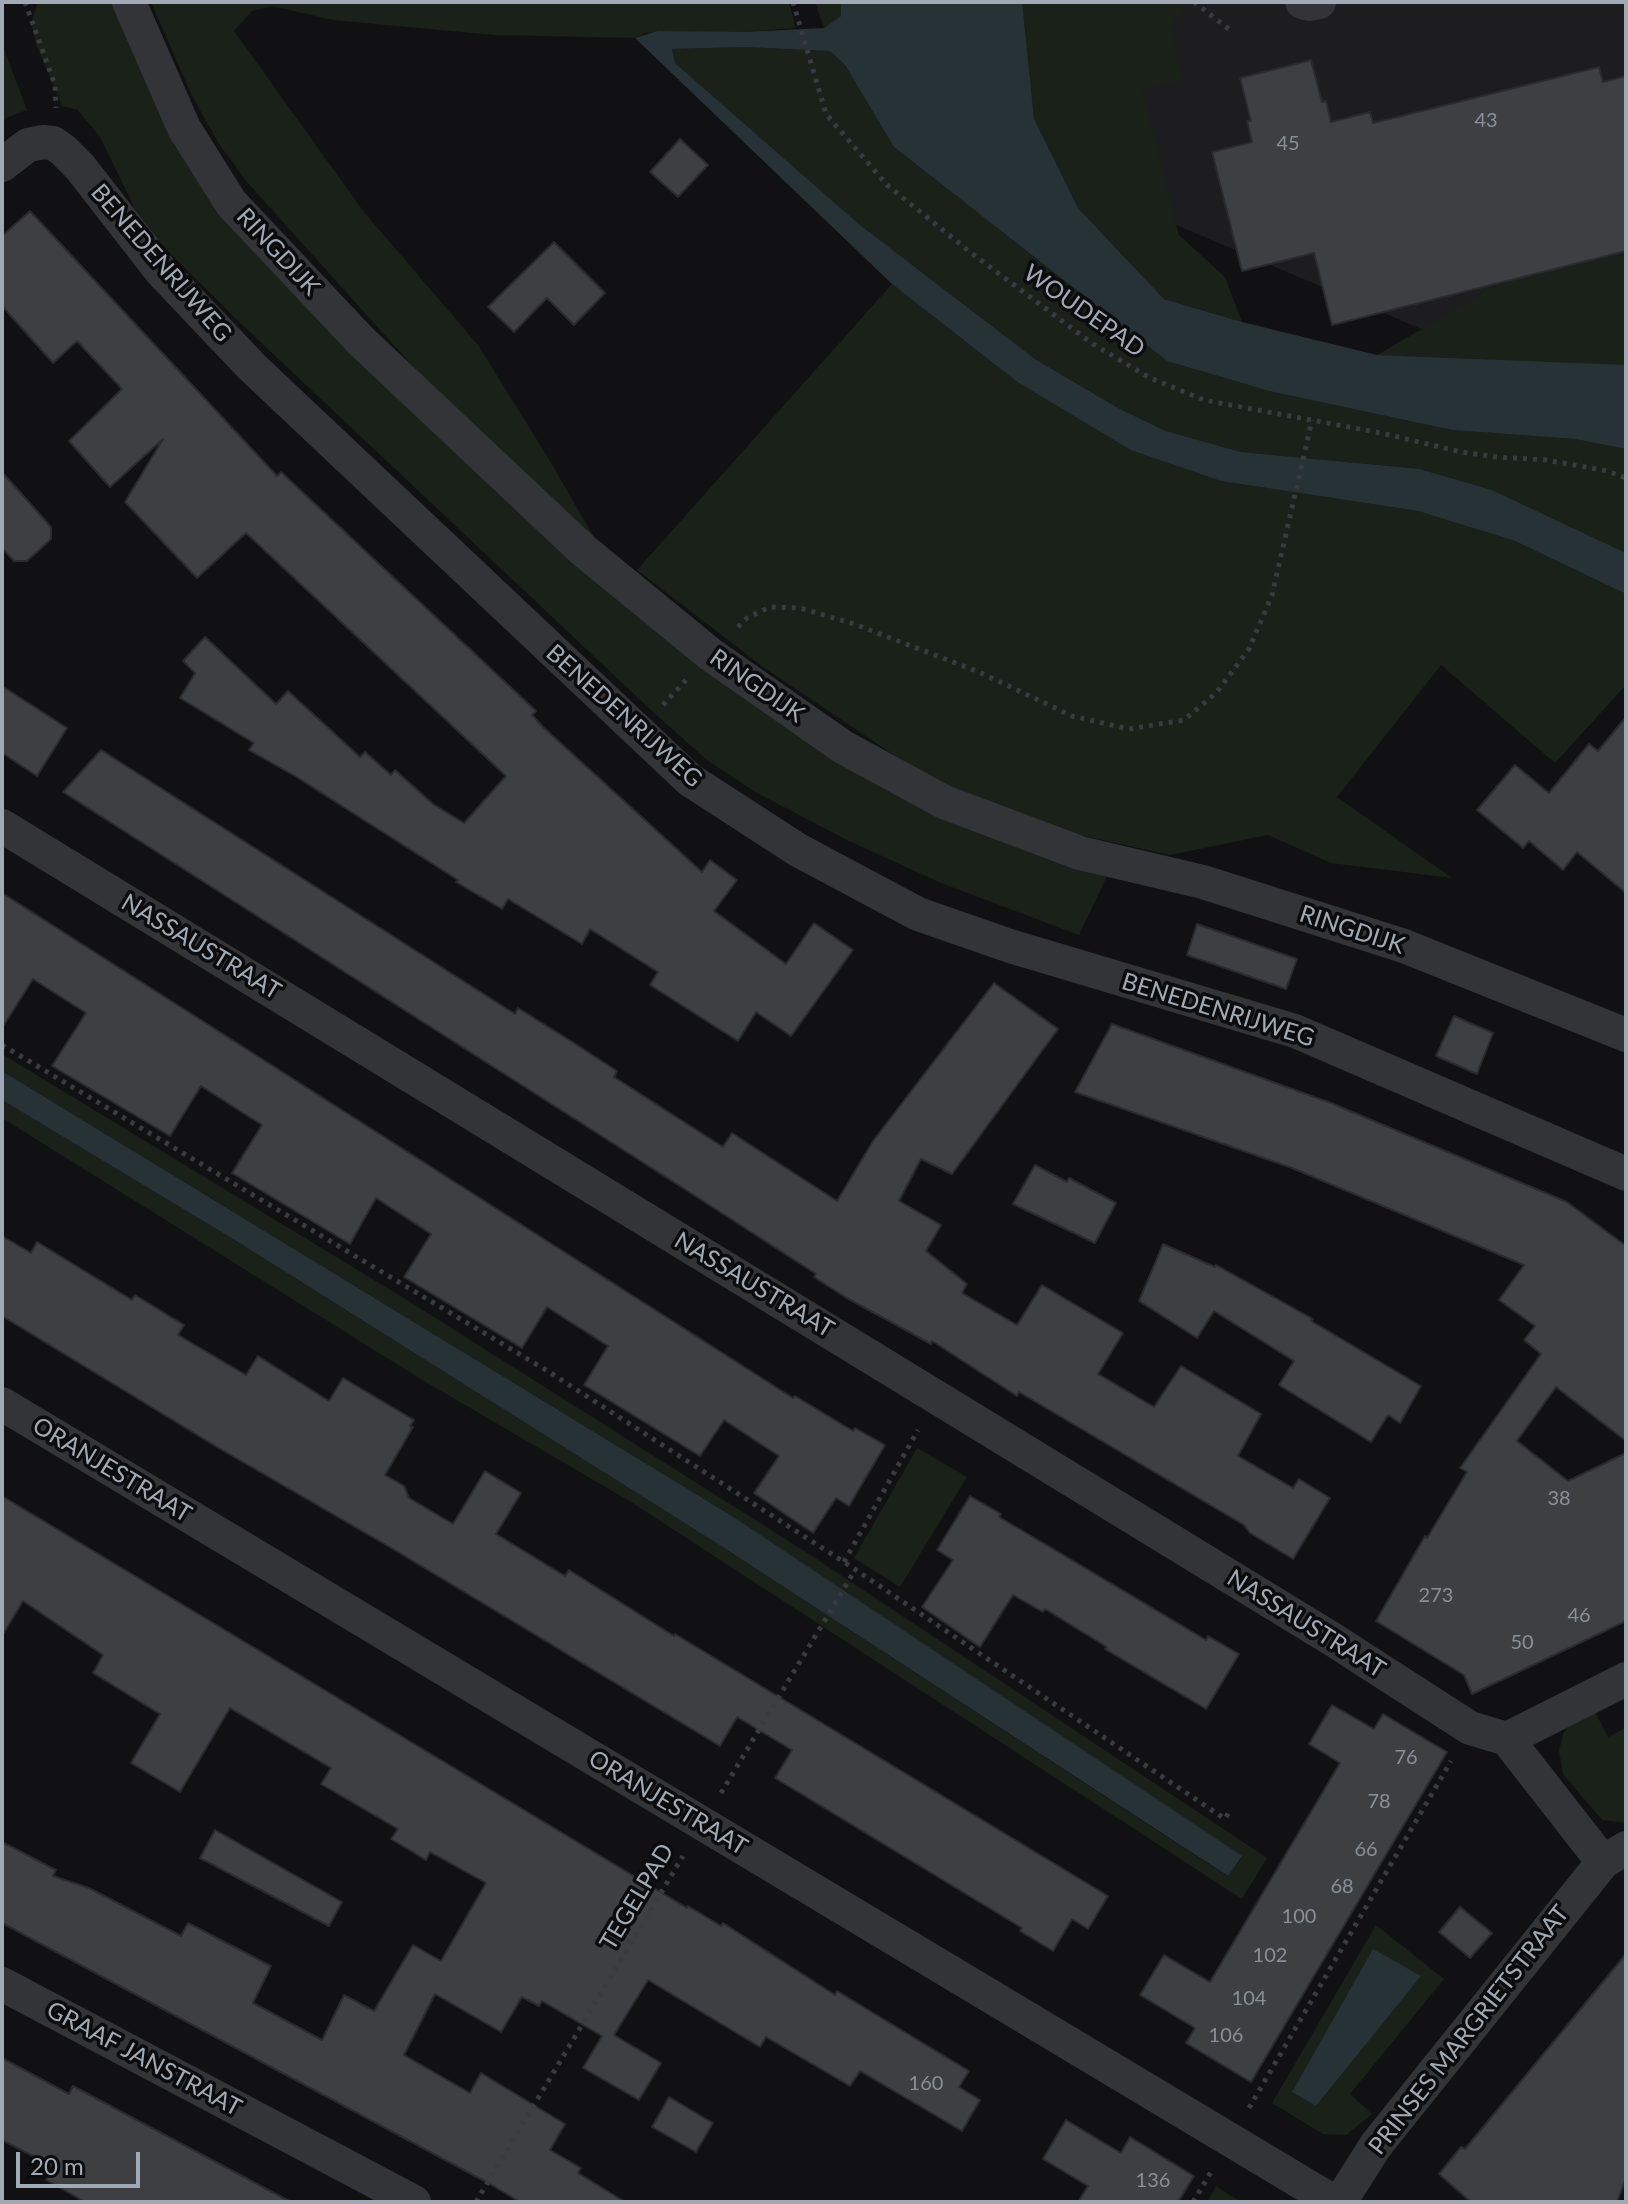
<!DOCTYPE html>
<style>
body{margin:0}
#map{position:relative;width:1628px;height:2204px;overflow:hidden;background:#111113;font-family:Lato,sans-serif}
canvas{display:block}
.frame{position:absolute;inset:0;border:4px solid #a1aab4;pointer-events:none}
.scale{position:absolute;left:16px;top:2152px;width:124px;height:36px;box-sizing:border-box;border:4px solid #a1aab4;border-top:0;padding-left:10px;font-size:24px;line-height:28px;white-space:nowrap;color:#a1aab4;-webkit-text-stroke:6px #0c0c0e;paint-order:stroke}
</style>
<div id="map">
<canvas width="1628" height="2204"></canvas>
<div class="frame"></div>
<div class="scale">20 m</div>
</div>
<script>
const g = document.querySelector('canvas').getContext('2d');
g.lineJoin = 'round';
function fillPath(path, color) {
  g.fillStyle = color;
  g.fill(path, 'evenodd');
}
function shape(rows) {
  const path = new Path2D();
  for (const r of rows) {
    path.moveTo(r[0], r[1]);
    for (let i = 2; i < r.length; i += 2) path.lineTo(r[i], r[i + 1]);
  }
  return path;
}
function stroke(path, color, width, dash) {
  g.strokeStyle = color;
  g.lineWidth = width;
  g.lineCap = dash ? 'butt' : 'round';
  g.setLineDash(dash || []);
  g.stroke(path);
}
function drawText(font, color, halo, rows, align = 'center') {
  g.font = font + ' Lato,sans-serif';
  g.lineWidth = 7;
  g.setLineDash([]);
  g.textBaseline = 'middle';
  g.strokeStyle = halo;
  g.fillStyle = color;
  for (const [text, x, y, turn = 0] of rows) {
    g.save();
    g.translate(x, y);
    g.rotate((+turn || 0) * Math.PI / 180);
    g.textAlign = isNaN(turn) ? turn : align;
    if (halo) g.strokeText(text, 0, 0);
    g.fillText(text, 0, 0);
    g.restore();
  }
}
fillPath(shape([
 [887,2,1626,2,1626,412,1598,404,983,143]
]), '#1d1d20');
fillPath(shape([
 [38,2,118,2,191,146,692,653,1109,872,1079,935,941,883,849,841,757,793,708,761,653,712,235,318,159,242,136,211,100,137,78,110,62,106,36,44,31,23],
 [151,2,789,2,796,28,744,32,646,33,635,38,494,35,333,20,272,6,252,11,234,31,364,212,478,345,547,456,598,544,427,382,247,182,219,144,192,96],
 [815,2,841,2,841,16,824,28],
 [1022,2,1182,2,1184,10,1171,23,1182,80,1142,89,1179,235,1225,277,1242,322,1164,299,1078,208,1034,119],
 [2,43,27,110,6,118,2,123],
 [744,47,830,51,845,65,894,147,1167,361,1269,391,1452,430,1575,439,1626,449,1626,553,1492,490,1420,469,1241,452,1166,431,1118,408,1035,359,860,225,675,63,672,49],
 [1626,252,1626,365,1377,355,1503,282],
 [892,284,1016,381,1221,481,1418,511,1515,541,1626,594,1626,685,1555,763,1441,665,1337,797,1452,878,1331,863,1268,835,1170,855,1048,828,940,786,763,667,637,570],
 [2,1054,407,1300,806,1552,1267,1858,1242,1899,631,1502,419,1378,2,1118,2,1100,238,1242,718,1544,1227,1876,1242,1857,732,1516,2,1071],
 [917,1448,967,1477,900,1587,854,1558],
 [1593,1708,1608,1737,1626,1728,1626,1823,1602,1820,1563,1774,1559,1751,1563,1734,1574,1718],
 [1376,1925,1444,1979,1350,2094,1372,2114,1346,2135,1323,2134,1272,2103],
 [1373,1950,1420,1977,1316,2106,1292,2092],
 [1216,2186,1241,2202,1207,2202]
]), '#192119');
fillPath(shape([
 [841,2,1022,2,1034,119,1078,208,1164,299,1242,322,1377,355,1626,365,1626,449,1575,439,1452,430,1269,391,1167,361,894,147,845,65,830,51,744,47,672,49,675,63,860,225,1035,359,1118,408,1166,431,1241,452,1420,469,1492,490,1626,553,1626,594,1515,541,1418,511,1221,481,1131,450,1016,381,892,284,635,38,658,31,744,32,824,28,841,16],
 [2,1071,732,1516,1242,1856,1228,1876,718,1544,238,1242,2,1100],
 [1373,1949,1421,1976,1316,2106,1292,2092]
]), '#273237');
const building = shape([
 [1311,60,1322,102,1326,101,1331,122,1370,112,1373,123,1599,67,1603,82,1626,76,1626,251,1332,325,1314,253,1242,271,1212,152,1252,142,1247,121,1251,121,1240,78,1311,60],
 [680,139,708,165,678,197,650,172,680,139],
 [30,211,277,476,281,472,536,711,532,715,543,727,702,872,710,860,737,880,714,911,786,964,814,923,853,950,791,1036,756,1012,738,1041,650,985,658,972,590,929,582,944,508,899,502,909,456,882,458,880,295,776,249,750,254,743,180,698,195,673,183,661,205,637,276,704,288,691,360,757,365,752,391,775,395,770,433,804,464,823,506,776,246,533,197,578,125,502,163,439,110,487,69,441,122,389,77,341,53,363,2,306,2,236,30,211],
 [554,242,605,293,574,325,547,298,514,332,488,307,554,242],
 [2,472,51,527,51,539,27,561,14,561,2,548,2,472],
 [2,686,67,728,37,776,2,753,2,686],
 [1626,717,1626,893,1577,852,1563,870,1529,841,1523,848,1477,810,1515,765,1549,793,1589,744,1598,751,1626,717],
 [101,750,515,1014,518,1008,563,1036,617,1071,614,1077,723,1147,732,1133,837,1201,873,1141,994,983,1058,1029,952,1174,921,1159,899,1201,941,1225,926,1251,967,1284,962,1293,1017,1325,1042,1285,1123,1333,1098,1374,1154,1407,1181,1366,1261,1414,1238,1456,1293,1488,1299,1479,1330,1498,1293,1559,1250,1533,1244,1525,1019,1392,1017,1396,932,1341,931,1344,845,1297,814,1277,816,1274,683,1188,63,792,101,750],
 [2,893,793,1398,795,1396,853,1431,855,1428,885,1445,849,1506,836,1498,813,1533,754,1493,779,1456,724,1420,700,1456,584,1385,608,1346,547,1307,522,1348,404,1277,431,1234,376,1198,350,1244,232,1173,262,1125,201,1086,170,1136,52,1066,86,1013,33,979,2,1028,2,893],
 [1197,924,1297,959,1286,989,1187,955,1197,924],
 [1454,1016,1493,1033,1477,1074,1436,1056,1454,1016],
 [1112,1024,1331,1103,1567,1202,1626,1246,1626,1441,1556,1387,1517,1441,1568,1481,1626,1453,1626,1621,1472,1694,1464,1675,1376,1621,1425,1536,1427,1538,1467,1472,1460,1468,1541,1354,1524,1340,1535,1326,1499,1300,1524,1265,1292,1168,1075,1092,1112,1024],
 [1035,1165,1067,1182,1069,1178,1116,1203,1095,1243,1013,1204,1035,1165],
 [2,1236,31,1253,37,1242,132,1300,135,1295,184,1325,178,1335,246,1375,258,1356,329,1401,343,1378,414,1420,410,1426,413,1427,385,1475,404,1486,409,1498,453,1524,485,1471,521,1493,496,1534,565,1576,569,1570,674,1636,675,1634,1108,1896,1088,1929,1072,1919,1053,1951,1020,1931,1022,1928,775,1778,792,1750,737,1717,720,1746,388,1546,217,1447,2,1316,2,1236],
 [1163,1244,1215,1267,1216,1265,1313,1319,1311,1321,1421,1386,1400,1423,1388,1415,1371,1442,1279,1385,1294,1361,1214,1311,1197,1338,1139,1301,1163,1244],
 [2,1496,687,1908,688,1906,721,1926,723,1923,835,1995,837,1991,969,2071,959,2087,980,2100,962,2131,860,2071,850,2086,766,2037,760,2047,648,1980,614,2035,661,2063,639,2100,583,2068,602,2036,542,2001,539,2006,522,1997,501,2032,435,1994,404,2055,470,2093,481,2073,565,2124,550,2150,581,2168,578,2173,625,2202,520,2202,490,2184,2,1923,2,1842,56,1870,53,1876,89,1888,181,1936,188,1923,271,1966,253,2003,322,2040,344,1995,374,2011,413,1945,441,1961,486,1883,430,1852,426,1860,391,1839,398,1829,321,1784,331,1768,230,1708,180,1792,131,1763,160,1714,93,1673,103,1655,23,1601,2,1636,2,1496],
 [970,1496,1001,1514,999,1517,1055,1550,1206,1640,1208,1636,1239,1654,1206,1709,1105,1649,1107,1647,1045,1609,1043,1612,1013,1595,980,1647,922,1607,953,1560,937,1550,970,1496],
 [1332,1705,1374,1729,1383,1714,1447,1752,1251,2082,1186,2043,1195,2028,1140,1995,1164,1955,1210,1982,1340,1763,1309,1744,1332,1705],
 [215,1830,342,1902,329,1926,200,1858,215,1830],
 [1460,1907,1492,1933,1470,1958,1439,1932,1460,1907],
 [1626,1954,1626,2178,1617,2202,1471,2202,1439,2174,1461,2147,1465,2149,1626,1954],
 [2,2058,69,2094,73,2086,291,2202,85,2202,46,2180,54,2167,2,2140,2,2058],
 [669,2097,713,2123,696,2152,652,2127,669,2097],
 [1066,2120,1121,2153,1130,2137,1194,2176,1178,2202,1078,2202,1088,2186,1043,2159,1066,2120]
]);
fillPath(building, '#3d3f43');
stroke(building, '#2b2b2f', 2);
stroke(shape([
 [25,2,55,85,56,108],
 [793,2,826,114,887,185,970,252,1093,344,1150,378,1204,400,1381,433,1461,452,1496,457,1546,460,1607,471,1626,478],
 [1194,2,1230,30],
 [738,627,747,618,770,607,800,608,854,624,979,672,1072,716,1129,729,1184,720,1217,692,1249,649,1272,595,1312,420],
 [663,705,686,680],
 [2,1045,546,1370,844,1562,1225,1819,1230,1810],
 [844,1562,918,1430],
 [721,1793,855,1570],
 [1249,2108,1451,1761],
 [476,2202,683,1856],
 [1193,2202,1211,2172]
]), '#383b3f', 5, [4, 6]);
stroke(shape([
 [129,2,184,128,231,203,361,341,583,550,710,654,843,747,944,802,1080,853,1203,882,1404,946,1626,1035],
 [1302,2,1309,4,1319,2],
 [2,165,28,145,43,142,53,143,63,150,80,167,161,271,252,367,690,780,798,850,918,914,1010,946,1295,1031,1626,1174],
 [2,826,1332,1639,1470,1728,1507,1739],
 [2,1404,1334,2202],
 [1603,1862,1507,1739,1626,1679],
 [2,1984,414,2202],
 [1340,2202,1376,2145,1603,1862,1626,1848]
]), '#323438', 34);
drawText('20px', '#888f98', null, [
 ["43",1486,121],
 ["45",1288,144],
 ["38",1559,1499],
 ["273",1436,1596],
 ["46",1579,1616],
 ["50",1522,1643],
 ["76",1406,1758],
 ["78",1379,1802],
 ["66",1366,1850],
 ["68",1342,1887],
 ["100",1299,1917],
 ["102",1270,1956],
 ["104",1249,1999],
 ["106",1226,2036],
 ["160",926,2084],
 ["136",1153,2181]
]);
drawText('24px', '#a1aab4', '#0c0c0e', [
 ["RINGDIJK",278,252,47],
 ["BENEDENRIJWEG",161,263,49],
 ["WOUDEPAD",1084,311,35],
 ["RINGDIJK",757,686,35],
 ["BENEDENRIJWEG",624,716,42],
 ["RINGDIJK",1352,930,18],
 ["NASSAUSTRAAT",201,947,31],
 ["BENEDENRIJWEG",1218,1010,17],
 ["NASSAUSTRAAT",754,1285,31],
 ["ORANJESTRAAT",112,1470,31],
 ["NASSAUSTRAAT",1306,1624,32],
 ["ORANJESTRAAT",668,1803,31],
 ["TEGELPAD",637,1897,-59],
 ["PRINSES MARGRIETSTRAAT",1469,2030,-52],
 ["GRAAF JANSTRAAT",144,2059,28]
]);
</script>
